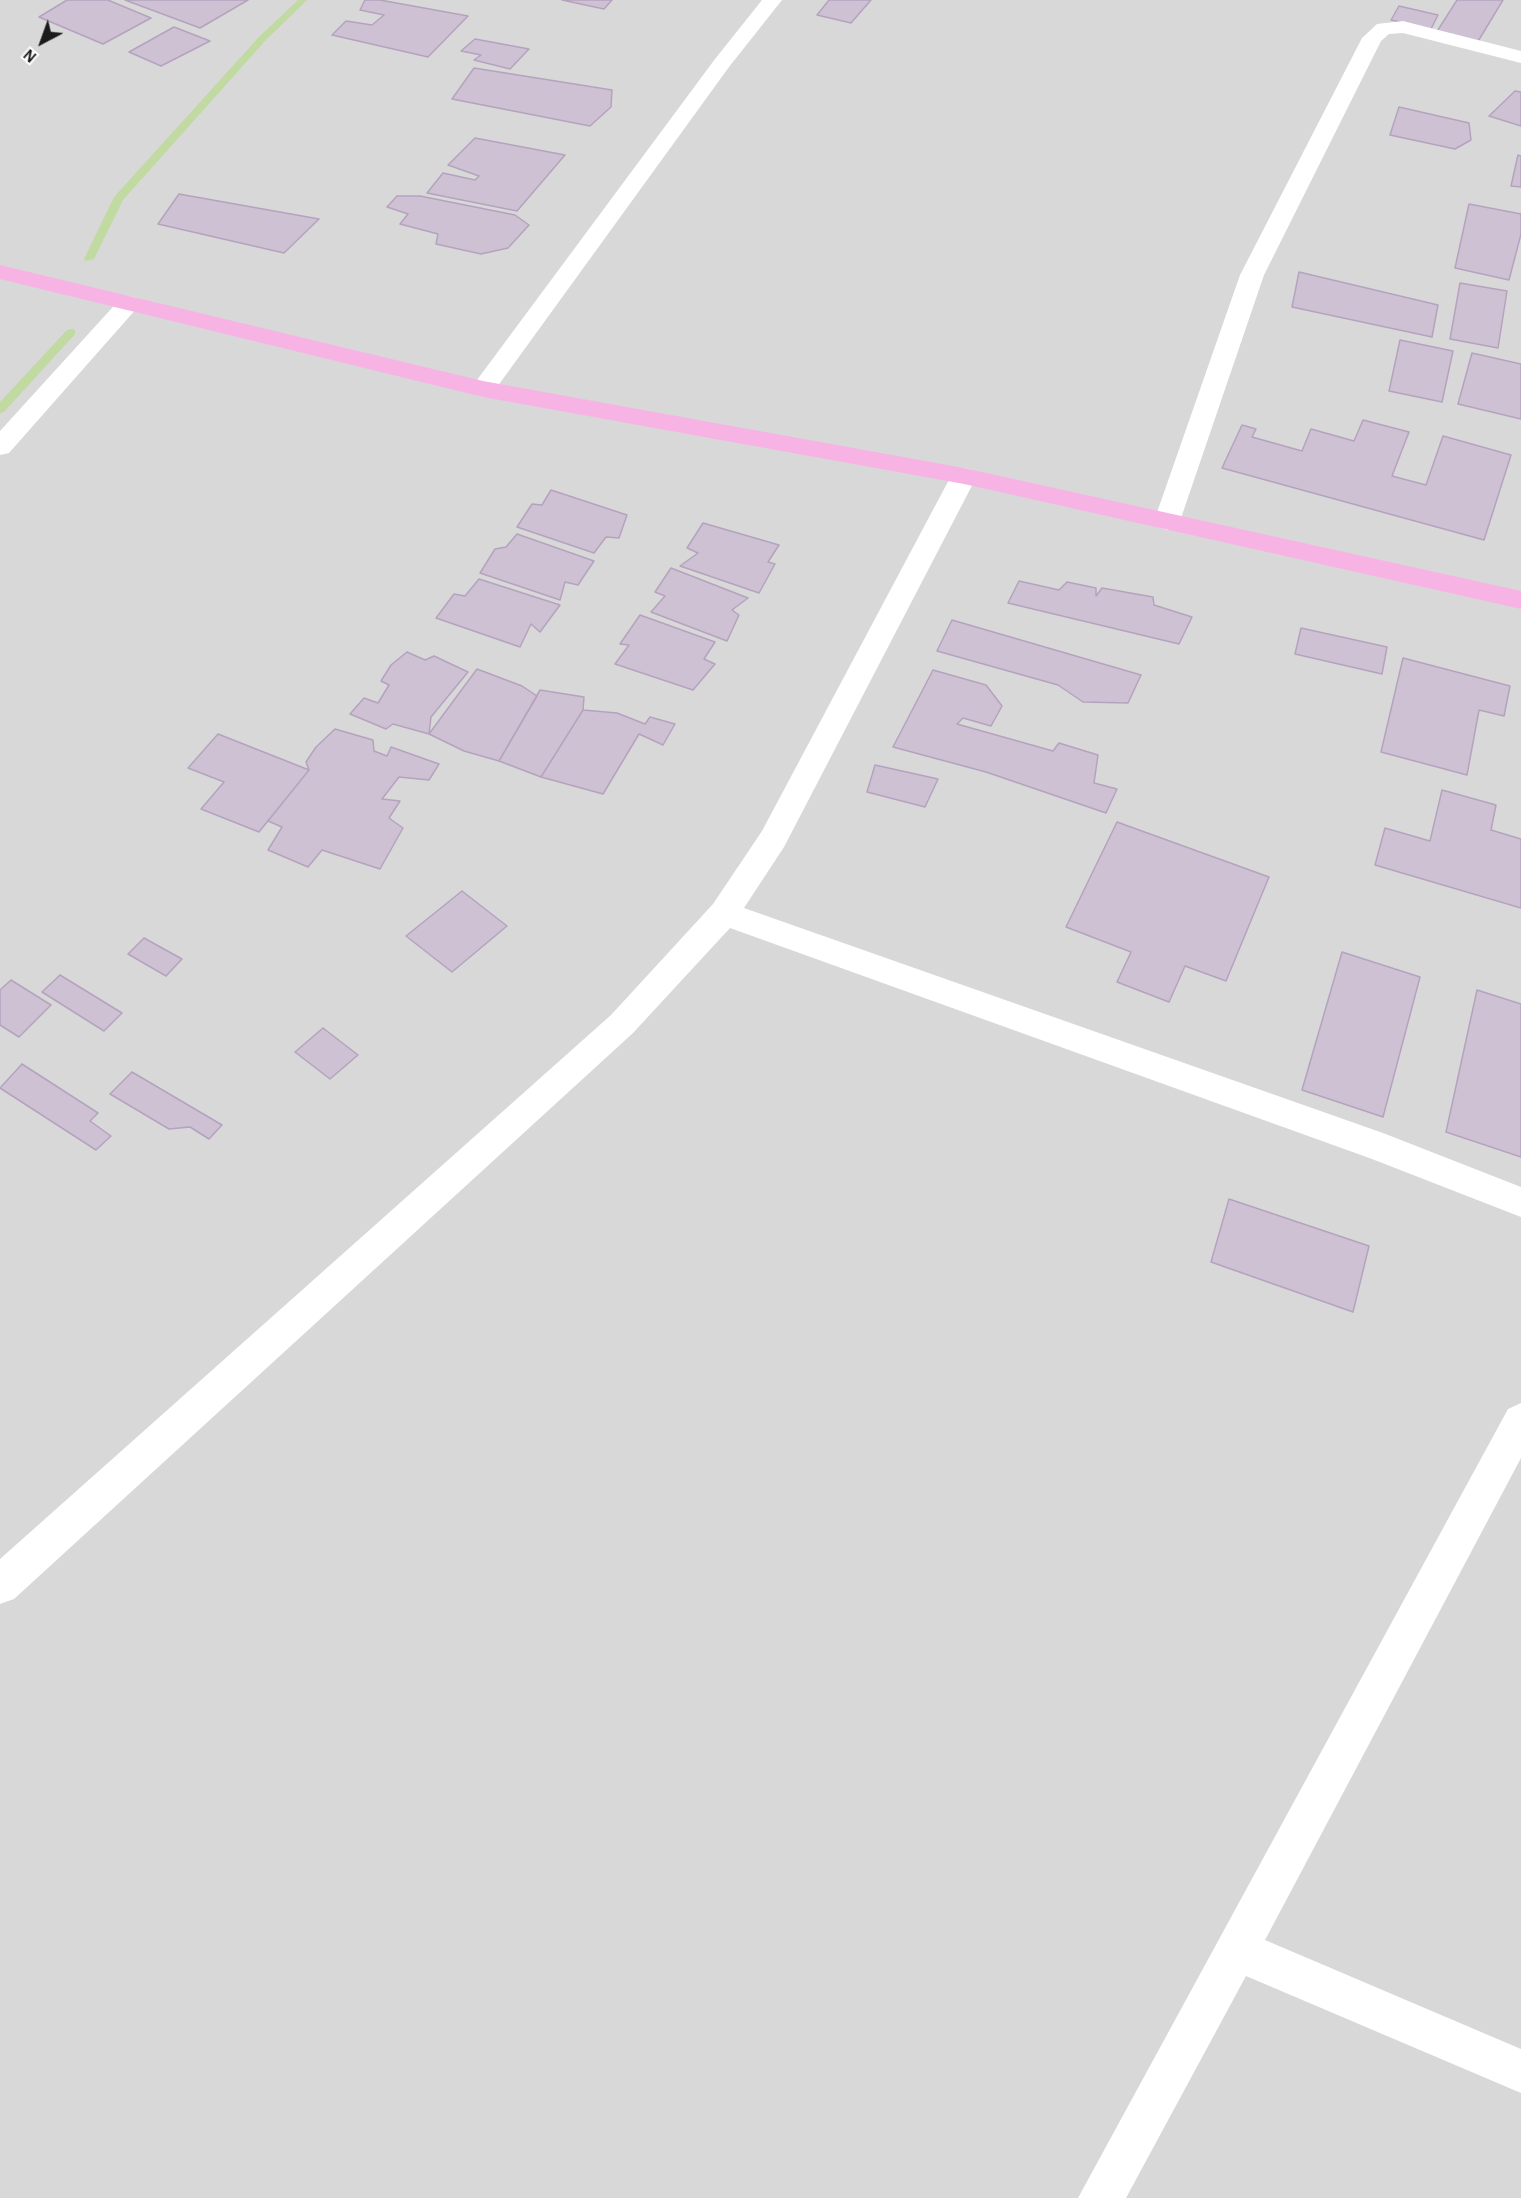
<!DOCTYPE html>
<style>
body{margin:0}
#map{position:relative;width:1521px;height:2198px;overflow:hidden;background:#ebe0ec;font-family:"Alegreya Sans",sans-serif}
canvas{display:block}
.north{position:absolute;left:12px;top:12px;width:60px;height:60px;-webkit-text-stroke:4px #fff;paint-order:stroke;rotate:221deg;font-size:16px;font-weight:700;line-height:24px;text-align:center;color:#1b1b1b}
.north::after{content:'';display:block;margin:auto;width:21px;height:27px;background:#1b1b1b;clip-path:polygon(50% 0,100% 100%,50% 72%,0 100%)}
</style>
<div id="map">
<canvas width="1521" height="2198"></canvas>
<div class="north">N</div>
</div>
<script>
const g = document.querySelector('canvas').getContext('2d');
g.lineJoin = 'round';
function fillPath(path, color) {
  g.fillStyle = color;
  g.fill(path, 'evenodd');
}
function shape(rows) {
  const path = new Path2D();
  for (const r of rows) {
    path.moveTo(r[0], r[1]);
    for (let i = 2; i < r.length; i += 2) path.lineTo(r[i], r[i + 1]);
  }
  return path;
}
function stroke(path, color, width, dash) {
  g.strokeStyle = color;
  g.lineWidth = width;
  g.lineCap = dash ? 'butt' : 'round';
  g.setLineDash(dash || []);
  g.stroke(path);
}
fillPath(shape([
 [0,0,1521,0,1521,2198,0,2198]
]), '#d8d8d9');
fillPath(shape([
 [298,0,307,0,265,41,123,200,94,259,85,261,84,259,114,197,259,37,298,0],
 [71,329,75,330,75,334,4,412,0,413,0,402,67,330,71,329]
]), '#c1daa1');
const building = shape([
 [67,0,108,0,151,18,103,44,39,17,67,0],
 [125,0,248,0,200,28,125,0],
 [365,0,380,0,468,16,428,57,332,35,346,21,372,25,384,15,360,10,365,0],
 [562,0,612,0,604,9,562,0],
 [829,0,871,0,851,23,817,15,829,0],
 [1457,0,1503,0,1477,43,1436,33,1457,0],
 [1399,6,1438,15,1431,29,1391,20,1399,6],
 [174,27,210,41,161,66,129,52,174,27],
 [475,39,529,49,510,69,474,60,481,55,461,51,475,39],
 [474,68,612,90,611,107,590,126,452,99,474,68],
 [1515,91,1521,92,1521,126,1489,116,1515,91],
 [1399,107,1469,123,1471,140,1455,149,1390,135,1399,107],
 [475,138,565,155,517,211,427,193,443,173,475,180,479,176,448,165,475,138],
 [1518,155,1521,156,1521,187,1511,186,1518,155],
 [179,194,319,219,284,253,158,224,179,194],
 [397,196,420,196,515,215,529,225,508,248,481,254,436,244,438,234,400,224,408,214,387,207,397,196],
 [1469,204,1521,214,1521,234,1509,280,1455,268,1469,204],
 [1299,272,1438,305,1432,337,1292,307,1299,272],
 [1460,283,1507,291,1498,348,1450,339,1460,283],
 [1400,340,1453,351,1442,402,1389,391,1400,340],
 [1472,353,1521,364,1521,419,1458,404,1472,353],
 [1363,420,1409,432,1392,476,1426,485,1443,436,1511,455,1484,540,1222,468,1242,425,1256,429,1252,437,1302,451,1311,429,1354,441,1363,420],
 [551,490,627,515,619,538,606,537,594,553,517,527,532,504,542,505,551,490],
 [703,523,779,545,768,562,775,564,759,593,680,566,698,553,687,548,703,523],
 [517,534,594,561,578,585,565,582,560,600,480,573,495,549,506,547,517,534],
 [671,568,748,598,732,610,739,615,727,641,651,612,665,596,655,592,671,568],
 [479,579,560,605,540,632,531,624,520,647,436,618,454,594,465,596,479,579],
 [1019,581,1059,590,1067,582,1096,588,1096,596,1102,588,1153,597,1154,605,1192,617,1179,644,1008,603,1019,581],
 [640,615,715,642,704,659,715,664,693,690,615,664,629,645,620,644,640,615],
 [952,620,1141,675,1128,703,1083,702,1058,685,937,651,952,620],
 [1301,628,1387,647,1382,674,1295,654,1301,628],
 [407,652,425,660,434,656,468,672,431,717,429,734,393,724,386,729,350,714,364,698,378,703,389,685,381,681,391,665,407,652],
 [1403,658,1510,686,1504,716,1479,710,1467,775,1381,752,1403,658],
 [477,669,522,686,537,696,499,761,464,751,429,734,477,669],
 [933,670,986,685,1002,706,991,726,963,718,957,724,1053,751,1059,743,1098,755,1094,783,1117,789,1106,813,986,772,893,747,933,670],
 [540,690,584,697,583,710,541,777,499,761,540,690],
 [583,710,617,713,645,724,650,717,675,724,663,745,639,734,603,794,541,777,583,710],
 [335,729,373,740,374,751,387,756,391,747,439,764,429,780,399,777,382,799,400,801,389,818,403,828,380,869,322,850,308,867,268,850,282,827,268,821,309,770,306,762,316,747,335,729],
 [218,734,309,770,259,832,201,809,224,782,188,768,218,734],
 [875,765,938,779,925,807,867,792,875,765],
 [1442,790,1496,805,1491,830,1521,839,1521,908,1375,865,1385,828,1430,841,1442,790],
 [1117,822,1269,877,1226,981,1185,966,1169,1002,1117,982,1131,952,1066,927,1117,822],
 [462,891,507,926,452,972,406,936,462,891],
 [144,938,182,959,166,976,128,954,144,938],
 [1342,952,1420,977,1383,1117,1302,1090,1342,952],
 [60,975,122,1013,104,1031,42,992,60,975],
 [11,980,51,1005,19,1037,0,1025,0,990,11,980],
 [1477,990,1521,1004,1521,1157,1446,1132,1477,990],
 [323,1028,358,1055,330,1079,295,1052,323,1028],
 [22,1064,98,1113,90,1121,111,1136,96,1150,0,1088,22,1064],
 [132,1072,222,1125,209,1139,190,1127,169,1129,110,1094,132,1072],
 [1229,1199,1369,1246,1353,1312,1211,1262,1229,1199]
]);
fillPath(building, '#cdc1d3');
stroke(building, '#b5a3be', 1.5);
fillPath(shape([
 [762,0,782,0,729,67,492,394,483,397,474,394,471,389,474,384,715,59,762,0],
 [1403,21,1521,51,1521,63,1403,33,1389,34,1381,41,1264,275,1180,521,1176,527,1167,530,1158,527,1154,521,1240,275,1362,38,1377,24,1403,21],
 [129,296,137,298,141,303,137,308,9,453,0,455,0,431,121,298,129,296],
 [964,468,973,470,977,476,784,847,744,908,1383,1133,1521,1187,1521,1217,1372,1159,730,928,633,1033,14,1599,0,1604,0,1559,611,1015,713,904,762,831,951,476,955,470,964,468],
 [1521,1403,1521,1458,1265,1940,1521,2049,1521,2093,1246,1976,1126,2198,1078,2198,1508,1409,1521,1403]
]), '#fff');
fillPath(shape([
 [0,265,483,381,964,468,1521,591,1521,609,964,484,483,397,0,279,0,265]
]), '#f8b3e5');
</script>
